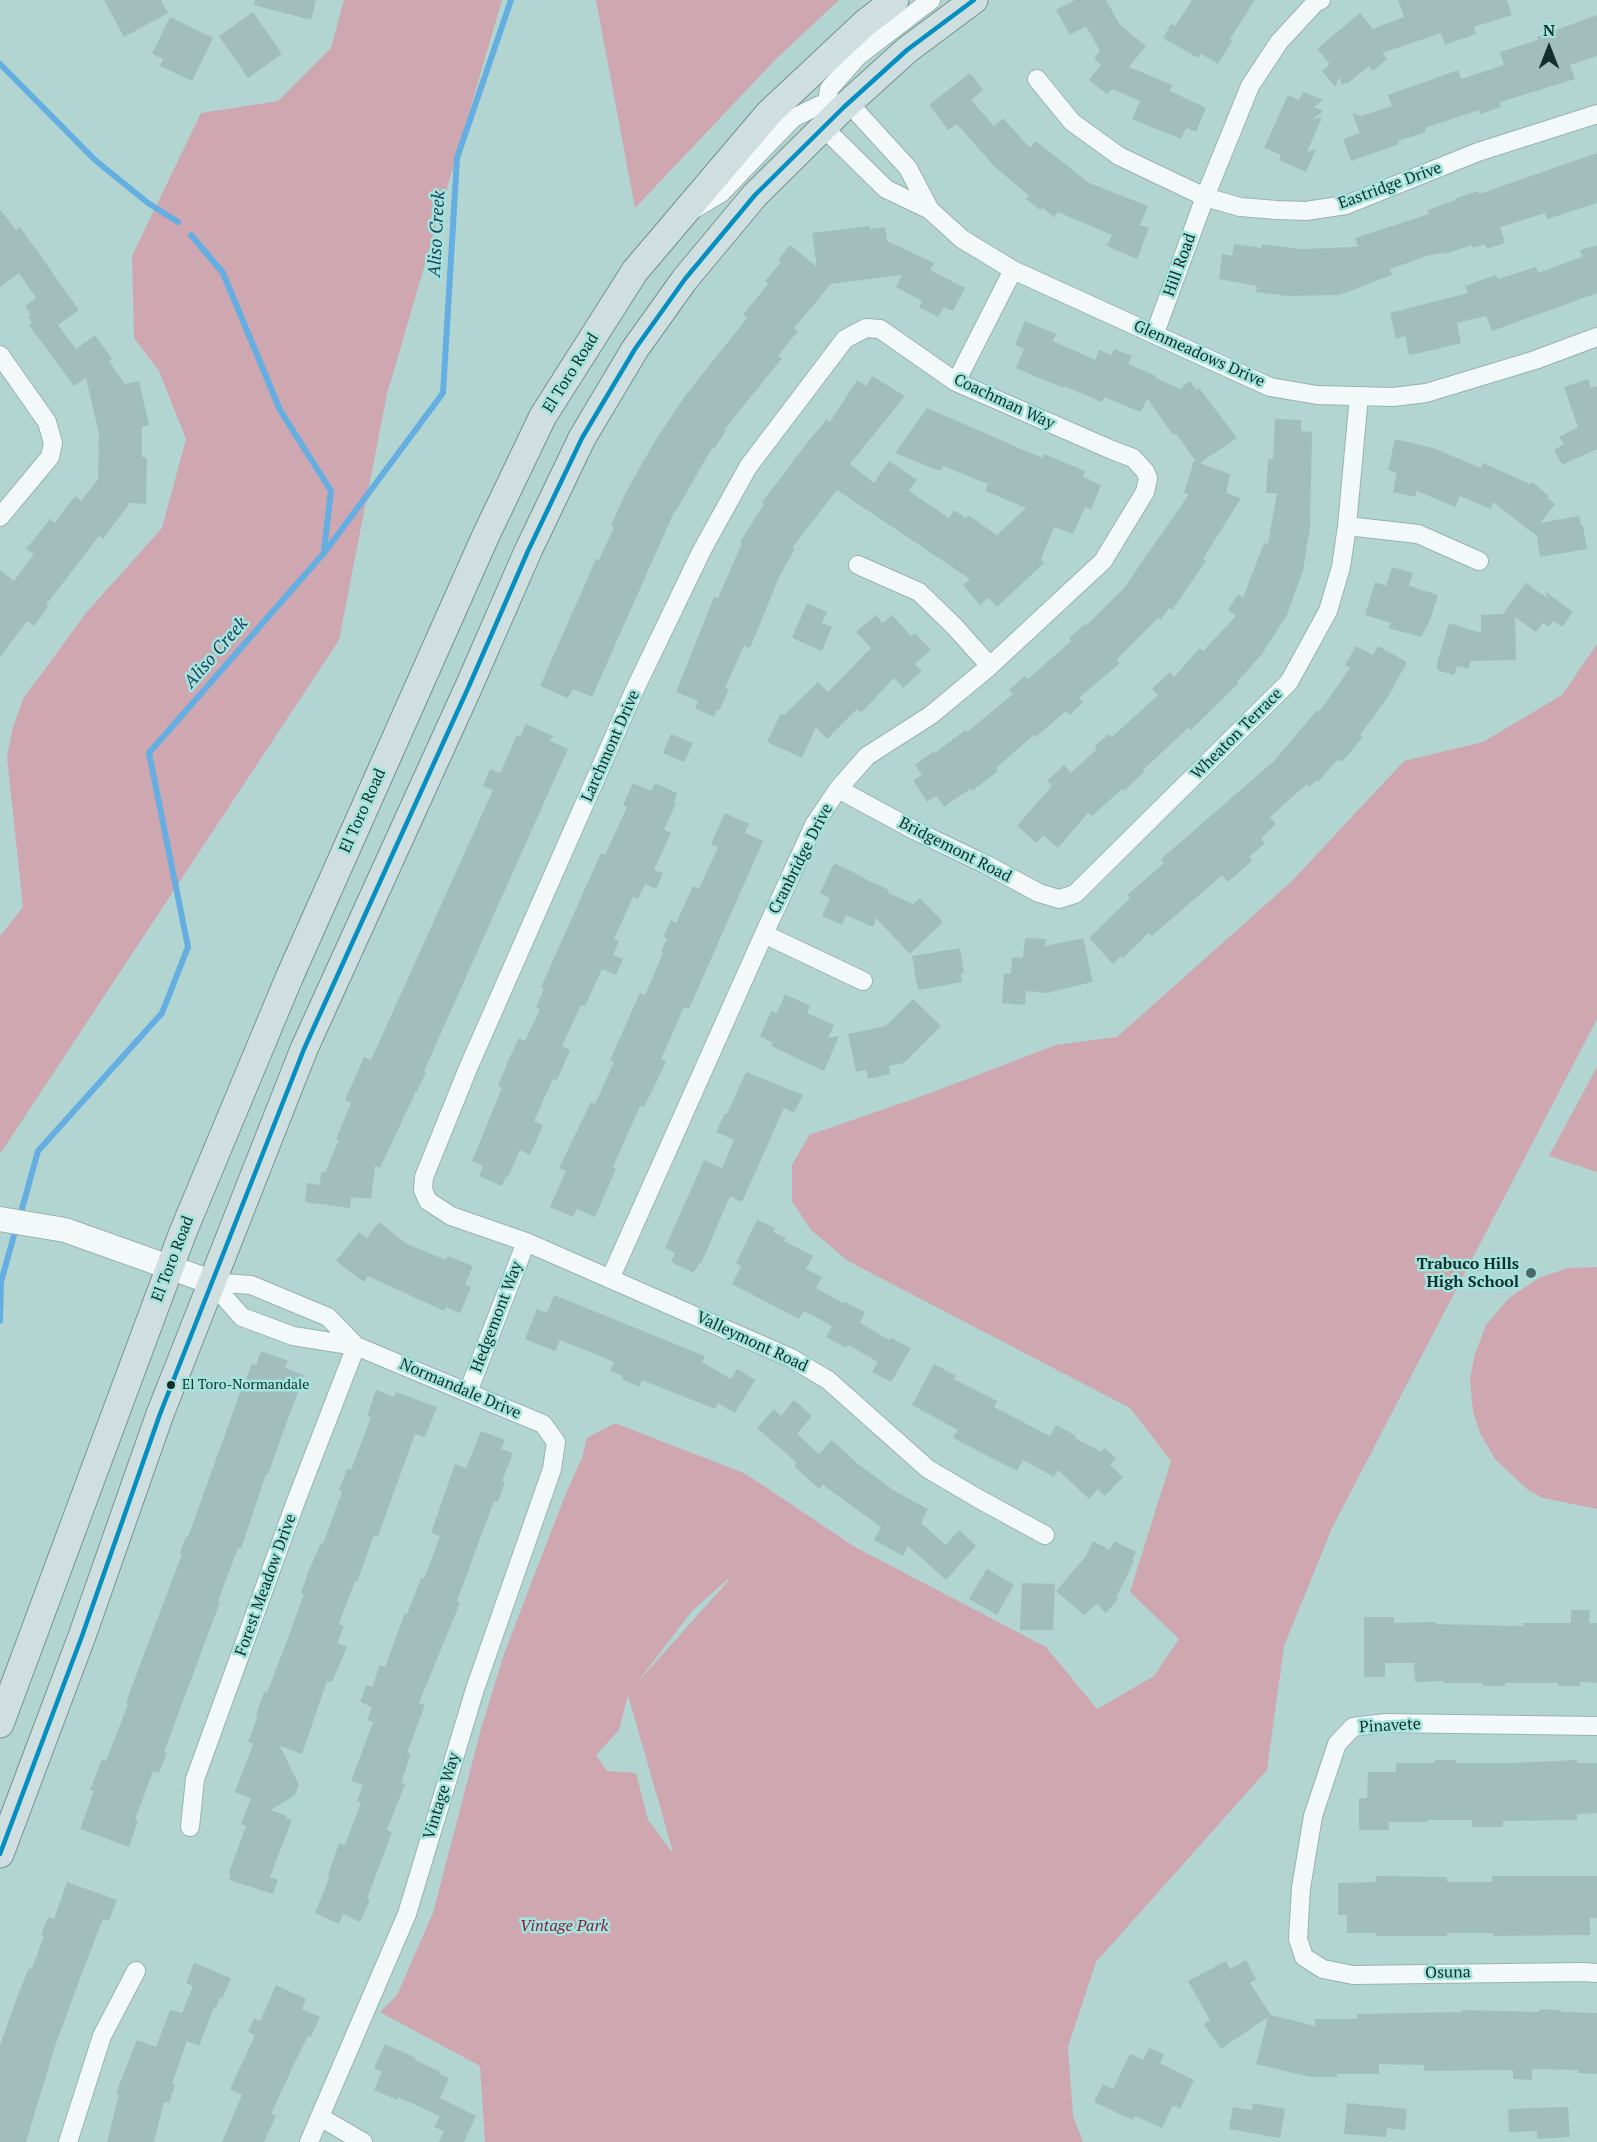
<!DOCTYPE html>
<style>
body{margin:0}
#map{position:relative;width:1597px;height:2142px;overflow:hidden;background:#b2d5d1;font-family:"PT Serif",serif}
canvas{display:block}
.north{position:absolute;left:1519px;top:18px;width:60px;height:60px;-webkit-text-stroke:4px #a3e4dd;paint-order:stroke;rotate:0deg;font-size:16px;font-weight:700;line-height:24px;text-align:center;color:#132e2b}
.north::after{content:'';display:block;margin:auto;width:21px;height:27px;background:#132e2b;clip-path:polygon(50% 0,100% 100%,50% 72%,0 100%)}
</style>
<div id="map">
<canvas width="1597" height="2142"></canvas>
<div class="north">N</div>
</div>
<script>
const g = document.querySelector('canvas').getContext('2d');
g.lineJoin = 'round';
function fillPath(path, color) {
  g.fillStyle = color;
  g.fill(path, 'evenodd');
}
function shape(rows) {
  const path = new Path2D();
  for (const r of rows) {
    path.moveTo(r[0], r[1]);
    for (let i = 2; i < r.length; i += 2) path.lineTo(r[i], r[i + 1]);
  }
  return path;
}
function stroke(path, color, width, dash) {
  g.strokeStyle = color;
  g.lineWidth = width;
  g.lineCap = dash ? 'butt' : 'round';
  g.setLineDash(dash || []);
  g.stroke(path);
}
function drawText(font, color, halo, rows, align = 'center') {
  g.font = font + ' "PT Serif",serif';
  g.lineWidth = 5;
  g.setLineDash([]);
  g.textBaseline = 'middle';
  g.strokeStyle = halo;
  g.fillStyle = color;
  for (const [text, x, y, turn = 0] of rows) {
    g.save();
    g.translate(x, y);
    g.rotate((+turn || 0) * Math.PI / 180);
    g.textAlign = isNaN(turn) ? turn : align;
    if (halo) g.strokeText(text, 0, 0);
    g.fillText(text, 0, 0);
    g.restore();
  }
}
fillPath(shape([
 [344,0,502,0,387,394,339,640,0,1154,0,936,23,907,7,757,13,727,23,699,86,613,162,528,186,439,159,371,134,338,132,256,201,113,278,101,331,48],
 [596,0,839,0,775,60,635,208],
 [1597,644,1597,1019,1332,1528,1284,1646,1267,1770,1096,1962,1068,2047,1073,2116,1083,2142,485,2142,480,2066,380,2012,397,1995,433,1913,481,1729,504,1654,566,1493,582,1458,587,1438,615,1423,746,1474,855,1547,1046,1647,1097,1709,1154,1676,1179,1639,1130,1592,1171,1461,1130,1408,848,1261,811,1230,792,1201,792,1165,809,1135,928,1094,1056,1045,1117,1037,1292,881,1404,761,1483,742,1562,695],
 [728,1579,729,1580,636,1684,692,1611],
 [628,1695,673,1852,672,1852,648,1820,636,1773,607,1771,596,1755,619,1730],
 [1597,1067,1597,1172,1549,1156],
 [1597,1267,1597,1509,1543,1498,1528,1490,1495,1459,1480,1433,1473,1412,1470,1378,1475,1354,1486,1325,1509,1298,1539,1278,1568,1268]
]), '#cea7b0');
stroke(shape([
 [0,64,95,160,148,203,178,222],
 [191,235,223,273,280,410,331,491,324,550],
 [20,1216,38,1151,162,1013,188,947,149,753,324,553,443,393,457,158,511,0],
 [0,1321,1,1282,16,1228]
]), '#64aee2', 6);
fillPath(shape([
 [104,0,161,0,168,13,124,37],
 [255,0,316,0,311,20,254,5],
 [1075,0,1106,0,1120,25,1146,46,1129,67,1172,85,1170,91,1206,108,1196,132,1186,128,1181,139,1132,119,1140,101,1112,89,1107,94,1089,80,1101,65,1094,59,1100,51,1086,26,1070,35,1056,10],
 [1192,0,1255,0,1230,39,1232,41,1218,64,1201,54,1198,58,1163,38,1171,24,1175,26],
 [1398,0,1507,0,1512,15,1474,27,1476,34,1445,45,1441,33,1382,53,1387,59,1373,71,1369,66,1347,84,1346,83,1342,85,1339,77,1335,87,1322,71,1330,64,1317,49,1360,13,1373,29,1404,17],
 [253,12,282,54,248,78,219,36],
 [1597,15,1597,56,1570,65,1575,79,1500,102,1501,107,1480,114,1479,110,1425,128,1426,132,1398,141,1399,144,1351,161,1343,139,1360,133,1352,113,1361,116,1392,106,1388,95,1458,70,1461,79,1504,65,1500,52,1538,40,1537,37],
 [170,17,213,38,192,81,160,66,163,59,152,54],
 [970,73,983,90,971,100,994,126,1003,118,1030,148,1036,141,1089,183,1148,206,1140,225,1149,228,1137,259,1107,246,1112,235,1058,212,1054,217,1043,208,1040,210,1026,199,1029,196,994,166,957,124,948,130,929,105],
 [1303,92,1323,100,1314,107,1323,111,1312,120,1322,117,1307,152,1316,149,1306,172,1279,160,1281,155,1264,148,1288,95,1299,100],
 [1597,153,1597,203,1547,219,1545,213,1500,227,1505,243,1487,249,1485,244,1473,248,1472,245,1444,254,1443,252,1433,255,1433,254,1390,269,1392,275,1339,295,1288,296,1256,292,1257,286,1219,279,1222,254,1232,256,1234,244,1262,248,1262,244,1302,249,1358,247,1355,238,1429,214,1428,210,1456,200,1456,198,1478,191,1479,194],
 [0,209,16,230,20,227,79,310,58,325,76,349,95,335,112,359,109,361,125,384,139,381,149,425,142,427,142,457,147,458,146,504,130,503,103,539,99,536,46,605,48,607,34,626,27,621,0,657,0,570,14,581,34,554,26,549,50,519,55,523,75,496,81,501,98,479,99,434,86,378,74,386,29,325,32,322,28,317,31,315,25,306,36,298,19,273,0,287],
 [870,226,870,229,885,227,887,241,934,263,930,270,965,288,953,311,944,307,938,317,919,307,922,301,896,287,902,275,831,284,794,328,798,331,778,356,782,358,724,430,726,431,714,449,712,448,676,511,675,510,592,697,573,689,568,698,540,686,596,559,599,560,614,527,611,526,625,494,655,441,685,396,747,318,743,315,768,284,765,281,781,262,778,260,790,245,817,267,812,233],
 [1597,245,1597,293,1492,331,1486,316,1457,323,1461,343,1433,350,1409,355,1405,336,1396,339,1390,313,1468,293,1465,286,1496,275,1498,279,1536,267,1538,273,1582,257,1580,250],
 [1025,321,1056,334,1053,341,1095,360,1099,350,1111,355,1114,349,1132,356,1128,364,1156,376,1156,378,1180,389,1190,381,1196,390,1199,388,1237,438,1200,463,1230,474,1226,493,1241,498,1203,559,1206,561,1172,610,1169,608,1161,620,1158,618,1117,659,1120,663,1079,698,1083,702,1070,715,1066,711,1036,737,1034,735,996,768,998,771,972,791,970,789,944,807,936,796,927,802,913,780,922,775,915,765,934,751,935,753,965,730,967,732,1013,694,1009,690,1025,676,1028,679,1071,641,1069,638,1086,623,1087,625,1124,588,1189,494,1184,493,1194,461,1196,462,1176,433,1173,435,1147,398,1141,412,1104,397,1102,402,1064,386,1063,388,1016,368,1024,349,1015,345],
 [872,376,905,396,850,464,874,483,889,461,917,480,909,491,949,518,954,510,966,518,968,515,997,535,1026,508,985,491,988,484,943,466,940,471,895,453,927,408,1042,458,1044,454,1085,471,1083,477,1101,485,1091,510,1085,507,1073,534,1054,527,1041,559,1044,563,997,607,989,598,980,605,963,585,970,579,837,490,792,548,795,549,780,575,750,648,744,646,725,688,729,689,719,711,717,710,714,717,695,708,698,701,676,692,714,597,718,598,742,543,740,542,764,504,762,502,811,438,827,419,830,422,857,380,866,386],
 [1588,379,1591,388,1597,386,1597,449,1562,465,1554,450,1564,444,1559,437,1578,427,1564,387],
 [1275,419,1301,420,1301,431,1312,432,1310,527,1303,570,1287,615,1262,654,1237,682,1239,683,1191,730,1188,728,1143,770,1144,772,1124,791,1122,789,1092,816,1088,813,1058,848,1043,835,1037,843,1017,826,1052,786,1047,781,1064,765,1071,773,1097,749,1095,746,1109,734,1112,737,1158,695,1152,689,1170,672,1174,677,1200,648,1203,651,1236,616,1228,610,1238,594,1243,598,1264,543,1268,544,1277,493,1266,493,1268,459,1273,459],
 [1395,439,1433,448,1481,468,1483,463,1530,484,1532,482,1549,496,1547,498,1555,504,1540,523,1579,516,1581,526,1583,526,1587,549,1540,557,1537,536,1493,502,1491,509,1460,496,1455,507,1417,491,1415,497,1393,492,1397,473,1388,470],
 [1392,567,1413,573,1409,586,1438,595,1430,620,1421,637,1388,628,1391,623,1365,615,1375,582,1386,586],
 [1526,583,1547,598,1546,592,1573,612,1562,627,1553,621,1548,627,1543,623,1536,632,1515,617,1516,660,1471,661,1468,669,1457,666,1454,675,1437,670,1437,663,1449,623,1481,633,1481,615,1503,614],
 [807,603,827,612,822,623,832,627,822,651,792,638],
 [876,615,883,623,892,615,911,636,915,633,931,650,915,664,922,671,903,688,894,678,861,713,857,709,827,739,816,727,802,758,767,742,781,713,784,715,818,682,828,692,871,648,856,632],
 [1356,646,1373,655,1378,646,1407,662,1389,695,1360,735,1363,737,1342,762,1338,759,1318,782,1316,780,1310,787,1307,784,1270,817,1276,824,1261,838,1265,843,1249,857,1252,861,1228,882,1222,875,1152,936,1149,933,1123,958,1121,956,1113,964,1089,938,1130,898,1127,895,1164,863,1161,859,1274,761,1317,710,1319,712,1350,668,1345,665],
 [526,724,553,736,550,741,568,749,424,1071,426,1072,417,1092,416,1091,380,1168,375,1166,371,1199,351,1197,350,1208,305,1202,307,1183,320,1185,321,1172,325,1172,339,1140,336,1139,351,1103,345,1100,364,1057,371,1060,493,790,483,786,490,769,500,773,517,735,520,737],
 [671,734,693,743,684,762,663,753],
 [633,783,651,791,655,783,677,793,674,802,676,803,664,830,671,833,654,870,663,873,656,889,645,884,638,899,633,897,614,939,619,941,613,955,623,959,616,975,602,969,585,1006,581,1005,562,1046,570,1050,557,1080,553,1079,534,1121,543,1125,530,1155,520,1150,508,1177,506,1176,502,1186,479,1176,483,1166,472,1161,502,1088,498,1086,509,1059,519,1038,525,1041,540,1009,536,1008,544,988,541,987,601,853,605,855,627,807,623,805],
 [725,813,749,824,745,833,763,841,689,1009,684,1007,661,1059,666,1061,657,1081,644,1107,640,1106,613,1167,616,1169,595,1217,577,1209,573,1217,550,1207,566,1171,559,1168,591,1102,595,1104,614,1062,610,1060,640,993,645,995,663,953,661,952,667,938,663,937,671,920,676,923,693,886,699,889,718,847,711,844],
 [834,863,863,877,863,878,889,890,888,893,913,904,920,898,943,922,910,954,876,918,873,927,846,915,842,925,822,916,830,898,820,893],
 [1025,938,1046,939,1045,946,1083,938,1093,982,1046,993,1026,991,1025,1005,1002,1003,1004,973,1011,974,1012,957,1023,958],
 [960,948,964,973,961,973,962,982,918,990,912,956],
 [785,994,810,1006,807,1013,834,1025,828,1038,839,1036,824,1071,771,1046,773,1043,760,1036,771,1011,777,1013],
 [913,999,941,1026,904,1063,889,1066,890,1074,868,1079,866,1070,856,1072,848,1034,886,1026],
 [746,1072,803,1095,794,1113,784,1108,742,1202,730,1196,701,1264,699,1263,694,1273,671,1262,675,1253,665,1248,704,1160,722,1168,734,1140,716,1132,725,1113,727,1114],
 [757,1220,775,1228,773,1232,786,1238,784,1241,813,1256,806,1269,822,1277,816,1288,843,1303,845,1302,865,1312,860,1323,889,1340,891,1338,911,1348,891,1382,872,1372,878,1362,848,1345,846,1348,826,1337,832,1326,804,1311,799,1319,732,1284,741,1266,736,1263],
 [379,1222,407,1244,446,1260,448,1256,473,1266,465,1285,471,1287,460,1313,446,1307,444,1311,368,1276,364,1282,336,1261,359,1232,367,1238],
 [554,1295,705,1356,702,1362,731,1379,737,1369,755,1380,735,1413,718,1403,715,1409,642,1380,639,1387,622,1379,623,1376,610,1371,614,1362,560,1340,555,1351,525,1339,537,1309,547,1313],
 [261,1351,288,1361,285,1368,304,1375,268,1474,266,1474,241,1549,238,1548,218,1601,220,1602,164,1752,167,1753,159,1773,153,1771,135,1820,138,1821,129,1847,80,1829,94,1791,90,1790,102,1759,106,1761,128,1704,126,1703,132,1686,182,1554,180,1553,186,1536,188,1537,242,1387,252,1364,256,1365],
 [934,1364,956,1376,954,1379,997,1401,994,1407,1050,1436,1056,1425,1076,1436,1075,1438,1101,1452,1105,1448,1116,1458,1110,1465,1123,1477,1105,1496,1098,1489,1089,1499,1058,1470,1054,1477,1023,1460,1017,1471,953,1438,958,1430,912,1405],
 [376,1390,394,1397,396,1392,437,1407,425,1437,415,1434,378,1536,374,1535,357,1582,355,1581,339,1624,344,1626,337,1643,347,1647,332,1682,327,1681,302,1754,280,1746,299,1785,295,1795,271,1810,287,1816,286,1818,292,1820,270,1877,278,1880,273,1894,229,1880,231,1874,229,1873,246,1826,241,1824,251,1798,235,1792,253,1744,248,1742,258,1715,256,1715,264,1692,267,1693,285,1646,304,1594,301,1593,309,1570,321,1543,323,1544,342,1492,339,1490,347,1469,351,1470,371,1417,367,1416],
 [794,1400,812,1416,797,1434,819,1454,832,1440,858,1464,896,1492,928,1509,921,1523,946,1545,959,1530,976,1546,946,1580,908,1546,903,1556,874,1540,881,1527,823,1485,819,1489,794,1466,797,1463,757,1428,774,1409,781,1416],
 [481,1431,505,1440,501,1449,513,1453,502,1481,505,1482,498,1502,494,1501,457,1601,460,1603,419,1703,425,1705,407,1753,411,1754,401,1783,405,1784,387,1830,392,1832,367,1899,370,1900,360,1922,343,1914,339,1924,315,1913,330,1876,328,1875,331,1866,339,1843,345,1845,361,1803,357,1801,363,1785,351,1781,373,1722,367,1720,372,1707,360,1702,366,1685,372,1687,380,1665,385,1667,405,1613,407,1614,421,1578,424,1579,440,1536,431,1533,455,1464,466,1468],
 [1093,1541,1110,1550,1114,1541,1136,1552,1132,1560,1134,1561,1116,1598,1118,1599,1106,1613,1097,1604,1084,1615,1056,1591,1086,1556],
 [987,1569,1014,1585,997,1615,969,1599],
 [1022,1583,1055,1584,1053,1630,1020,1630],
 [1571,1610,1590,1610,1589,1623,1597,1623,1597,1683,1580,1682,1580,1686,1558,1686,1558,1683,1505,1683,1505,1686,1483,1686,1483,1683,1444,1683,1444,1681,1415,1682,1414,1663,1385,1663,1385,1677,1364,1677,1364,1617,1394,1617,1394,1623,1436,1622,1436,1624,1523,1626,1523,1623,1571,1623],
 [1435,1760,1456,1760,1456,1763,1510,1763,1577,1760,1577,1763,1597,1763,1597,1813,1577,1814,1577,1820,1503,1821,1503,1827,1472,1827,1472,1820,1427,1820,1427,1822,1389,1822,1389,1830,1359,1830,1359,1798,1367,1798,1368,1772,1396,1772,1396,1763,1435,1763],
 [1376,1876,1447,1877,1447,1882,1492,1882,1492,1876,1597,1876,1597,1918,1590,1918,1590,1935,1493,1936,1493,1933,1447,1933,1447,1936,1376,1936,1376,1933,1347,1933,1347,1915,1338,1915,1338,1883,1376,1882],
 [67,1882,117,1900,109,1921,103,1919,87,1960,55,2046,26,2142,0,2142,0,2045,19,1992,29,1968,32,1969,44,1936,41,1935,48,1917,54,1919],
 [1246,1960,1256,1979,1250,1983,1271,2015,1315,2026,1315,2019,1357,2019,1357,2014,1462,2012,1462,2010,1539,2012,1539,2009,1561,2010,1561,2012,1597,2013,1597,2074,1578,2073,1578,2070,1532,2069,1532,2080,1513,2079,1513,2070,1424,2071,1424,2065,1379,2064,1379,2074,1337,2074,1337,2077,1310,2077,1256,2064,1268,2017,1221,2049,1204,2024,1210,2020,1188,1981,1226,1961,1230,1969],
 [194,1963,231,1978,222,1999,220,1998,216,2008,214,2007,199,2046,187,2041,172,2084,175,2085,169,2103,164,2102,154,2142,107,2142,119,2094,116,2093,137,2040,156,2047,170,2010,182,2013,193,1986,186,1983],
 [276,1985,306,1999,302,2009,320,2017,311,2037,308,2036,295,2062,271,2114,276,2116,264,2142,222,2142,242,2095,230,2089,255,2035,248,2032,254,2018,260,2021],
 [385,2044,416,2058,415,2060,440,2072,440,2074,449,2078,440,2098,476,2116,464,2142,439,2142,444,2131,434,2127,440,2116,398,2097,397,2100,374,2090,382,2072,374,2068],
 [1149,2048,1164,2054,1160,2063,1194,2080,1180,2109,1173,2105,1162,2128,1135,2116,1133,2120,1094,2102,1103,2084,1113,2089,1130,2054,1143,2060],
 [1253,2103,1285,2109,1280,2138,1229,2129,1233,2107,1252,2110],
 [1347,2103,1407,2109,1405,2130,1387,2128,1386,2137,1344,2134],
 [1568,2107,1570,2137,1537,2139,1537,2131,1509,2132,1508,2109]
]), '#a2bebb');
const street = shape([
 [931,0,858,56,829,89,824,128,886,189,930,210,962,239,1013,270,1270,387,1317,395,1393,397,1426,393,1535,360,1597,337],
 [1037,79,1072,122,1119,156,1205,197,1240,207,1277,210,1306,211,1346,205,1478,152,1597,114],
 [696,208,721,193,793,118,820,105,855,110,908,168,930,210],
 [1155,333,1205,197,1250,86,1279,42,1315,3,1321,0],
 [0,355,47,422,53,443,50,457,0,517],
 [956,382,1013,270],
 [1347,526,1418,534,1479,561],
 [858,565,919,592,954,626,990,666],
 [838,789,916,831,987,865,1039,893,1059,899,1075,894,1289,682,1328,611,1341,567,1347,526,1359,396],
 [764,934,863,981],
 [610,1279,764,934,814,825,838,789,867,756,931,715,990,666,1103,561,1145,492,1148,478,1145,471,1133,458,1112,450,956,382,880,329,866,328,845,339,748,467,702,550,635,689,469,1066,424,1177,423,1190,428,1201,451,1216,526,1242,791,1358,828,1380,928,1469,979,1499,1045,1535],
 [211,1282,242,1317,293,1336,356,1346,543,1424,556,1442,552,1469,475,1689,407,1914,309,2142],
 [211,1282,251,1285,328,1317,356,1346],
 [468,1392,526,1242],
 [1597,1726,1385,1723,1353,1727,1337,1744,1313,1816,1301,1888,1298,1939,1304,1957,1323,1969,1353,1975,1582,1972,1597,1973],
 [190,1827,195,1779,296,1501,356,1346],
 [320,2117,363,2142],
 [68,2142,102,2036,136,1971]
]);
const secondary = shape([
 [0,1219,65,1230,211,1282]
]);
const primary = shape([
 [0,1724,183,1232,289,978,486,535,543,416,635,271,769,113,865,23,895,0],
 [0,1854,82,1636,160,1414,304,1049,469,686,528,551,582,438,635,349,685,279,755,195,844,107,907,50,974,0]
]);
stroke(street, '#98b3b0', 20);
stroke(secondary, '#98b3b0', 26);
stroke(primary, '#709491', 29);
stroke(street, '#f3f9f8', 18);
stroke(secondary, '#f3f9f8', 24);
stroke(primary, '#cfdede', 27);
stroke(shape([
 [0,1854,82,1636,160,1414,304,1049,469,686,528,551,582,438,635,349,685,279,755,195,844,107,907,50,974,0]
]), '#058fc0', 4.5);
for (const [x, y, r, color] of [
 [1531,1273,6,"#4b6865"],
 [171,1385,5,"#132e2b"]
]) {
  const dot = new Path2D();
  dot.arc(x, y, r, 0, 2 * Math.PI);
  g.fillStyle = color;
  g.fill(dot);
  stroke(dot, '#a3e4dd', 2);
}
drawText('14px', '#132e2b', '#a3e4dd', [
 ["El Toro-Normandale",182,1385]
], 'left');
drawText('16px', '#132e2b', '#a3e4dd', [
 ["Eastridge Drive",1390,186,-20],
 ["Hill Road",1180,265,-70],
 ["Glenmeadows Drive",1199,354,24],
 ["El Toro Road",571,373,-58],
 ["Coachman Way",1004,402,25],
 ["Wheaton Terrace",1237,734,-45],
 ["Larchmont Drive",611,746,-66],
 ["El Toro Road",363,811,-66],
 ["Bridgemont Road",955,850,27],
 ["Cranbridge Drive",801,859,-63],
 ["El Toro Road",173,1259,-69],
 ["Hedgemont Way",497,1317,-69],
 ["Valleymont Road",752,1342,25],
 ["Normandale Drive",460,1389,23],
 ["Forest Meadow Drive",266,1585,-70],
 ["Pinavete",1390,1726,-3],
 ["Vintage Way",442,1796,-73],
 ["Osuna",1448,1973,-1]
]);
drawText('bold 16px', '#132e2b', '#a3e4dd', [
 ["Trabuco Hills",1519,1264],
 ["High School",1519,1282]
], 'right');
drawText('italic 16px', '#88203f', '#a3e4dd', [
 ["Vintage Park",564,1926]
]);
drawText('italic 18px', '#204464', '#a3e4dd', [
 ["Aliso Creek",437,234,-87],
 ["Aliso Creek",216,653,-49]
]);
</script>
